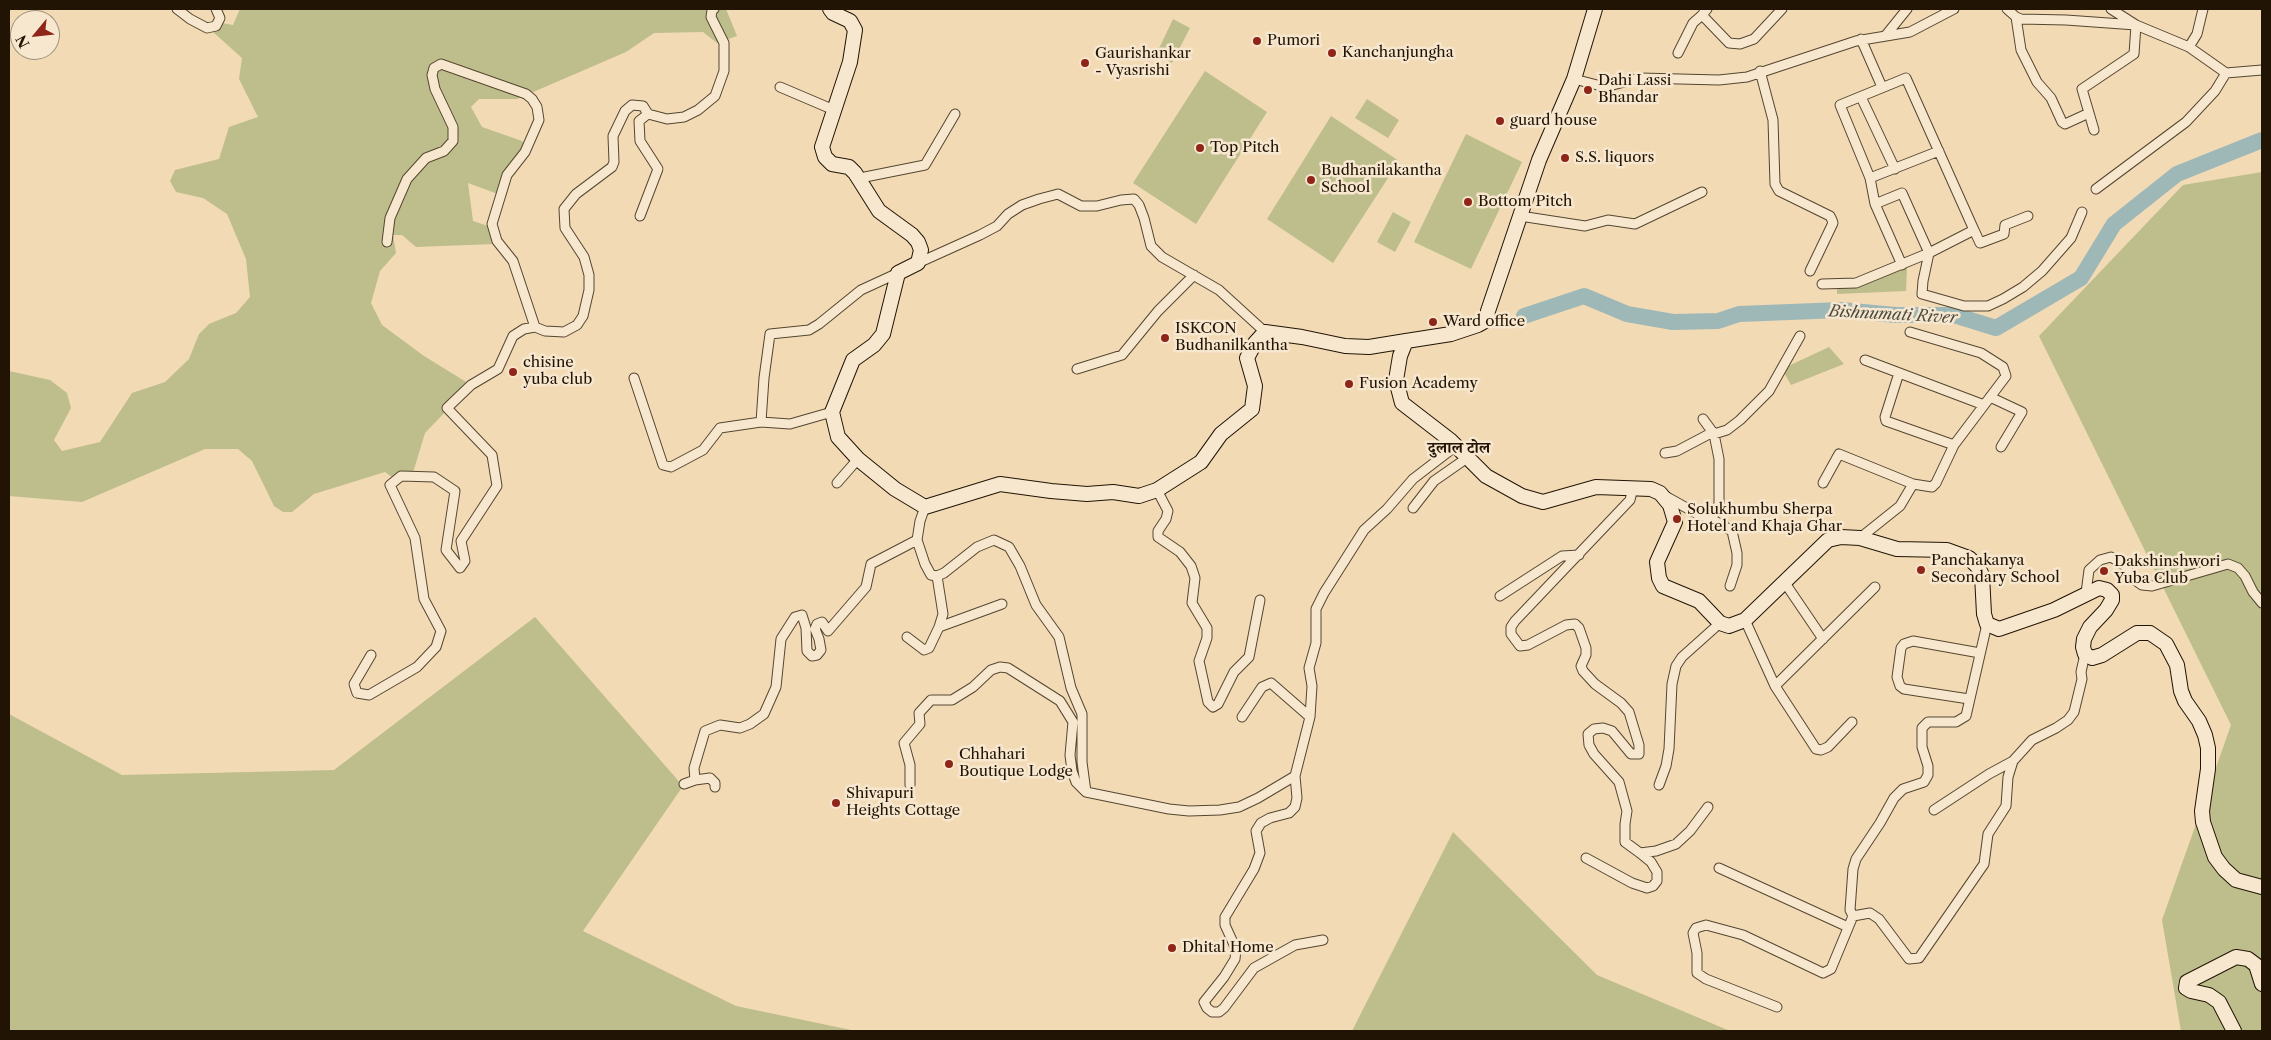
<!DOCTYPE html>
<meta charset="utf-8">
<style>
body{margin:0}
#map{position:relative;width:2271px;height:1040px;overflow:hidden;background:#f2dab5;font-family:"Libre Caslon Text",serif}
canvas{display:block}
.frame{position:absolute;inset:0;border:10px solid #211404;pointer-events:none}
.north{position:absolute;left:10px;top:10px;width:50px;height:50px;box-sizing:border-box;background:#f7e7cf;border:1px solid #a1937e;border-radius:50%;rotate:242deg;font-size:14px;font-weight:700;line-height:20px;text-align:center;color:#211404}
.north::after{content:'';display:block;margin:auto;width:18px;height:22px;background:#8f2418;clip-path:polygon(50% 0,100% 100%,50% 72%,0 100%)}
</style>
<div id="map">
<canvas width="2271" height="1040"></canvas>
<div class="frame"></div>
<div class="north">N</div>
</div>
<script>
const g = document.querySelector('canvas').getContext('2d');
g.lineJoin = 'round';
function fillPath(path, color) {
  g.fillStyle = color;
  g.fill(path, 'evenodd');
}
function shape(rows) {
  const path = new Path2D();
  for (const r of rows) {
    path.moveTo(r[0], r[1]);
    for (let i = 2; i < r.length; i += 2) path.lineTo(r[i], r[i + 1]);
  }
  return path;
}
function stroke(path, color, width, dash) {
  g.strokeStyle = color;
  g.lineWidth = width;
  g.lineCap = dash ? 'butt' : 'round';
  g.setLineDash(dash || []);
  g.stroke(path);
}
function drawText(font, color, halo, rows, align = 'center') {
  g.font = font + ' "Libre Caslon Text","Noto Serif Devanagari",serif';
  g.lineWidth = 5;
  g.setLineDash([]);
  g.textBaseline = 'middle';
  g.strokeStyle = halo;
  g.fillStyle = color;
  for (const [text, x, y, turn = 0] of rows) {
    g.save();
    g.translate(x, y);
    g.rotate((+turn || 0) * Math.PI / 180);
    g.textAlign = isNaN(turn) ? turn : align;
    if (halo) g.strokeText(text, 0, 0);
    g.fillText(text, 0, 0);
    g.restore();
  }
}
fillPath(shape([
 [240,9,726,9,737,36,717,43,703,32,654,33,626,52,517,99,479,99,471,107,482,127,522,141,530,149,510,180,506,197,468,183,473,221,494,228,494,244,416,247,402,235,393,235,396,253,380,271,371,303,382,325,424,356,471,385,425,433,412,476,396,480,385,472,314,494,292,512,283,512,274,506,252,461,238,449,205,449,82,502,9,496,9,371,50,380,67,393,71,408,54,440,62,451,100,442,132,393,165,382,189,359,199,334,209,324,236,313,250,297,246,259,227,214,203,198,176,192,170,181,175,170,219,159,229,127,258,117,239,79,242,58,213,32,216,22,233,25],
 [1173,19,1190,28,1172,63,1156,55],
 [1205,71,1267,112,1196,224,1133,183],
 [1367,99,1399,120,1388,138,1355,118],
 [1331,116,1399,161,1333,263,1267,219],
 [1466,134,1522,162,1471,269,1414,242],
 [2262,172,2262,1031,2181,1031,2162,920,2231,725,2039,336,2183,185],
 [1393,212,1411,222,1395,252,1377,242],
 [1907,268,1906,291,1837,294,1837,286,1858,284],
 [1829,347,1844,364,1791,385,1782,369],
 [535,617,683,786,583,931,736,1006,856,1031,9,1031,9,714,122,775,334,770],
 [1453,832,1597,975,1730,1031,1352,1031]
]), '#bdbe8b');
stroke(shape([
 [1524,316,1584,296,1627,314,1673,322,1718,321,1739,314,1841,310,1896,315,1954,315,1996,328,2081,278,2114,224,2177,174,2262,140]
]), '#9eb8b7', 16);
const street = shape([
 [177,9,190,19,207,28,216,26,220,18,216,9],
 [1707,9,1702,15,1729,43,1740,44,1754,39,1782,9],
 [2007,9,2016,17,2021,19,2066,20,2136,25,2134,54,2082,89,2094,130],
 [2111,9,2136,25,2189,47,2226,73,2262,70],
 [2016,17,2021,50,2037,82,2051,98,2062,122,2065,124,2089,113],
 [1886,35,1907,9],
 [1861,39,1882,87],
 [2189,47,2197,34,2203,9],
 [1678,53,1693,23,1702,15],
 [1760,71,1773,120,1775,184,1779,191,1830,216,1832,220,1833,223,1810,271],
 [1574,79,1605,87,1640,78,1719,80,1747,77,1856,41,1910,32,1954,9],
 [780,87,834,110],
 [1861,97,1895,169],
 [860,178,925,165,955,114],
 [1870,178,1939,151],
 [2096,189,2186,122,2215,91,2226,73],
 [640,216,658,169,640,141,639,121,648,114,667,119,684,117,698,110,715,96,724,71,724,43,711,17,712,10,714,9],
 [1520,216,1585,226,1608,220,1635,224,1702,192],
 [1974,230,1980,243,2004,234,2005,225,2028,216],
 [918,263,980,235,997,226,1008,214,1022,205,1039,199,1058,194,1081,206,1097,206,1121,200,1134,199,1139,205,1144,218,1151,246,1162,257,1219,290,1265,332],
 [1902,265,1875,204,1870,178,1840,105,1906,78,1974,230,1929,253,1923,281,1922,294,1964,306,1988,306,2003,299,2023,287,2042,271,2071,238,2082,212],
 [1822,284,1856,283,1929,253,1902,193,1875,204],
 [535,327,545,331,564,332,577,325,583,316,589,290,589,275,584,257,565,228,564,209,576,194,612,167,614,162,613,136,625,111,632,105,643,106,648,114],
 [1865,360,1984,405],
 [1077,369,1122,355,1158,311,1194,275],
 [1899,373,1885,417,1886,421,1954,445],
 [634,378,663,465,671,467,703,450,720,428,761,422,790,424,832,412],
 [1990,397,2022,412,2001,447],
 [761,422,764,378,770,334,809,330,819,324,861,290,898,273],
 [1714,434,1727,430,1740,420,1769,391,1800,336],
 [1665,453,1677,451,1713,432],
 [837,483,858,459],
 [1823,483,1839,454,1913,484],
 [1633,488,1630,500,1515,621,1511,627,1511,634,1520,646,1528,645,1566,625,1575,624,1579,628,1586,648,1586,655,1581,666,1583,671,1595,684,1621,703,1629,712,1639,745,1639,754,1631,754,1612,731,1603,728,1594,729,1588,734,1589,745,1594,754,1619,782,1627,811,1625,824,1625,842,1640,853,1656,851,1676,844,1690,831,1708,807],
 [1157,490,1168,511,1166,519,1158,531,1158,537,1180,552,1191,566,1195,578,1192,603,1207,628,1207,638,1199,661,1208,702,1213,707,1218,704,1234,672,1249,657,1260,600],
 [1667,497,1701,516,1708,517,1714,514,1719,504,1719,459,1714,434,1703,419],
 [1413,508,1434,481,1467,458],
 [1708,517,1732,531,1737,553,1737,565,1730,586],
 [1860,538,1900,506,1913,484,1932,487,1936,483,1954,445,2006,376,2003,367,1981,353,1910,332],
 [937,576,943,614,939,627,1002,604],
 [1785,583,1823,639],
 [2086,593,2089,570,2100,560,2111,557,2124,565,2135,580,2142,585,2152,586,2228,564,2238,568,2245,576,2253,592,2262,603],
 [1500,596,1562,556,1579,555],
 [1745,620,1775,686,1816,749,1821,750,1828,747,1852,722],
 [1987,624,1966,716,1956,722,1928,722,1922,728,1922,747,1928,766,1928,775,1924,782,1903,789,1894,798,1880,823,1856,859,1853,869,1850,910,1853,916,1870,913,1879,919,1909,959,1919,958,1984,864,1988,834,2006,806,2008,777,2013,761,2032,740,2056,728,2068,720,2074,712,2082,679,2081,672,2085,654],
 [907,637,924,650,929,648,939,627],
 [371,655,354,684,357,693,369,695,417,667,436,647,441,631,424,599,415,538,390,485,401,476,434,477,455,491,446,550,460,568,465,561,461,541,497,486,492,455,447,408,471,385,498,369,513,336,524,329,535,327,513,261,497,241,492,224,507,175,525,152,539,120,537,107,532,99,526,94,441,64,434,68,432,75,435,89,453,127,453,141,444,151,426,158,407,179,390,218,387,242],
 [1775,686,1875,587],
 [1969,699,1904,689,1900,686,1897,677,1901,648,1904,644,1913,641,1980,653],
 [1242,717,1262,687,1271,683,1310,717],
 [695,780,710,778,715,783,715,787],
 [684,784,695,780,694,768,705,731,720,725,740,728,750,724,764,714,776,687,781,639,795,617,802,615,806,628,807,651,812,656,817,655,821,650,819,639,815,629,817,624,822,622,828,631,866,587,871,564,917,540],
 [910,785,910,765,904,743,920,724,919,713,931,700,952,700,973,687,991,670,1000,667,1008,668,1060,701,1073,722,1070,755,1072,771,1076,782,1086,792,1082,762,1082,714,1071,688,1059,637,1036,605,1020,566,1009,547,994,540,977,547,944,573,937,576,931,575,925,564,917,540,920,521,925,507],
 [1659,785,1666,766,1669,749,1672,684,1676,666,1682,657,1720,623],
 [1086,792,1169,809,1189,811,1220,810,1239,807,1258,798,1295,776],
 [1934,810,1989,774,2013,761],
 [1586,858,1632,883,1647,888,1653,886,1657,881,1657,872,1651,862,1640,853],
 [1719,868,1848,927],
 [1323,940,1295,945,1254,968,1224,1008,1219,1012,1212,1012,1207,1008,1204,1002,1224,977,1235,959,1236,949,1225,925,1225,917,1254,869,1260,853,1256,831,1261,823,1270,818,1289,813,1295,807,1297,798,1295,776,1310,717,1312,686,1309,668,1316,643,1316,609,1324,593,1364,530,1387,509,1413,479,1456,446],
 [1777,1007,1706,979,1697,973,1697,953,1693,933,1696,928,1706,925,1743,935,1823,973,1831,969,1853,916]
]);
const secondary = shape([
 [830,9,833,13,850,21,855,30,850,62,822,147,825,157,832,164,849,167,855,173,879,211,912,235,918,242,921,250,918,263,898,273,883,334,874,345,853,360,832,412,838,437,858,459,895,489,925,507,1000,484,1051,491,1087,494,1113,492,1139,496,1157,490,1201,462,1221,434,1252,409,1255,386,1247,358,1255,343,1265,332,1302,337,1345,346,1369,347,1406,341],
 [1595,9,1574,79,1539,160,1488,311,1487,320,1478,325,1451,334,1406,341,1400,356,1396,380,1402,403,1450,440,1486,476,1522,496,1543,502,1596,487,1651,489,1660,493,1670,505,1675,522,1657,562,1659,578,1663,586,1699,601,1720,623,1729,626,1745,620,1828,540,1841,537,1860,538,1897,549,1947,550,1969,558,1978,567,1982,575,1984,614,1987,624,1999,629,2054,610,2099,588,2107,590,2112,595,2112,600,2106,610,2090,627,2084,639,2083,647,2085,654,2092,658,2102,655,2137,633,2150,633,2166,644,2177,665,2181,691,2185,701,2199,721,2205,735,2208,748,2208,769,2202,811,2203,822,2215,857,2224,869,2236,880,2262,887],
 [2234,1031,2219,1002,2209,995,2191,991,2186,988,2187,982,2236,957,2248,959,2256,965,2262,984]
]);
stroke(street, '#554630', 11);
stroke(secondary, '#211404', 16);
stroke(street, '#f7e7cf', 9);
stroke(secondary, '#f7e7cf', 14);
for (const [x, y, r, color] of [
 [1257,41,5,"#8f2418"],
 [1332,53,5,"#8f2418"],
 [1085,63,5,"#8f2418"],
 [1588,90,5,"#8f2418"],
 [1500,121,5,"#8f2418"],
 [1200,148,5,"#8f2418"],
 [1565,158,5,"#8f2418"],
 [1311,180,5,"#8f2418"],
 [1468,202,5,"#8f2418"],
 [1433,322,5,"#8f2418"],
 [1165,338,5,"#8f2418"],
 [513,372,5,"#8f2418"],
 [1349,384,5,"#8f2418"],
 [1677,519,5,"#8f2418"],
 [1921,570,5,"#8f2418"],
 [2104,571,5,"#8f2418"],
 [949,764,5,"#8f2418"],
 [836,803,5,"#8f2418"],
 [1172,948,5,"#8f2418"]
]) {
  const dot = new Path2D();
  dot.arc(x, y, r, 0, 2 * Math.PI);
  g.fillStyle = color;
  g.fill(dot);
  stroke(dot, '#f7e7cf', 2);
}
drawText('15px', '#211404', '#f7e7cf', [
 ["Pumori",1267,41],
 ["Kanchanjungha",1342,53],
 ["Gaurishankar",1095,54],
 ["- Vyasrishi",1095,71],
 ["Dahi Lassi",1598,81],
 ["Bhandar",1598,98],
 ["guard house",1510,121],
 ["Top Pitch",1210,148],
 ["S.S. liquors",1575,158],
 ["Budhanilakantha",1321,171],
 ["School",1321,188],
 ["Bottom Pitch",1478,202],
 ["Ward office",1443,322],
 ["ISKCON",1175,329],
 ["Budhanilkantha",1175,346],
 ["chisine",523,363],
 ["yuba club",523,380],
 ["Fusion Academy",1359,384],
 ["Solukhumbu Sherpa",1687,510],
 ["Hotel and Khaja Ghar",1687,527],
 ["Panchakanya",1931,561],
 ["Secondary School",1931,578],
 ["Dakshinshwori",2114,562],
 ["Yuba Club",2114,579],
 ["Chhahari",959,755],
 ["Boutique Lodge",959,772],
 ["Shivapuri",846,794],
 ["Heights Cottage",846,811],
 ["Dhital Home",1182,948]
], 'left');
drawText('italic 16px', '#4d4d43', '#f7e7cf', [
 ["Bishnumati River",1893,315,3]
]);
drawText('bold 16px', '#211404', '#f7e7cf', [
 ["दुलाल टोल",1459,448]
]);
</script>
